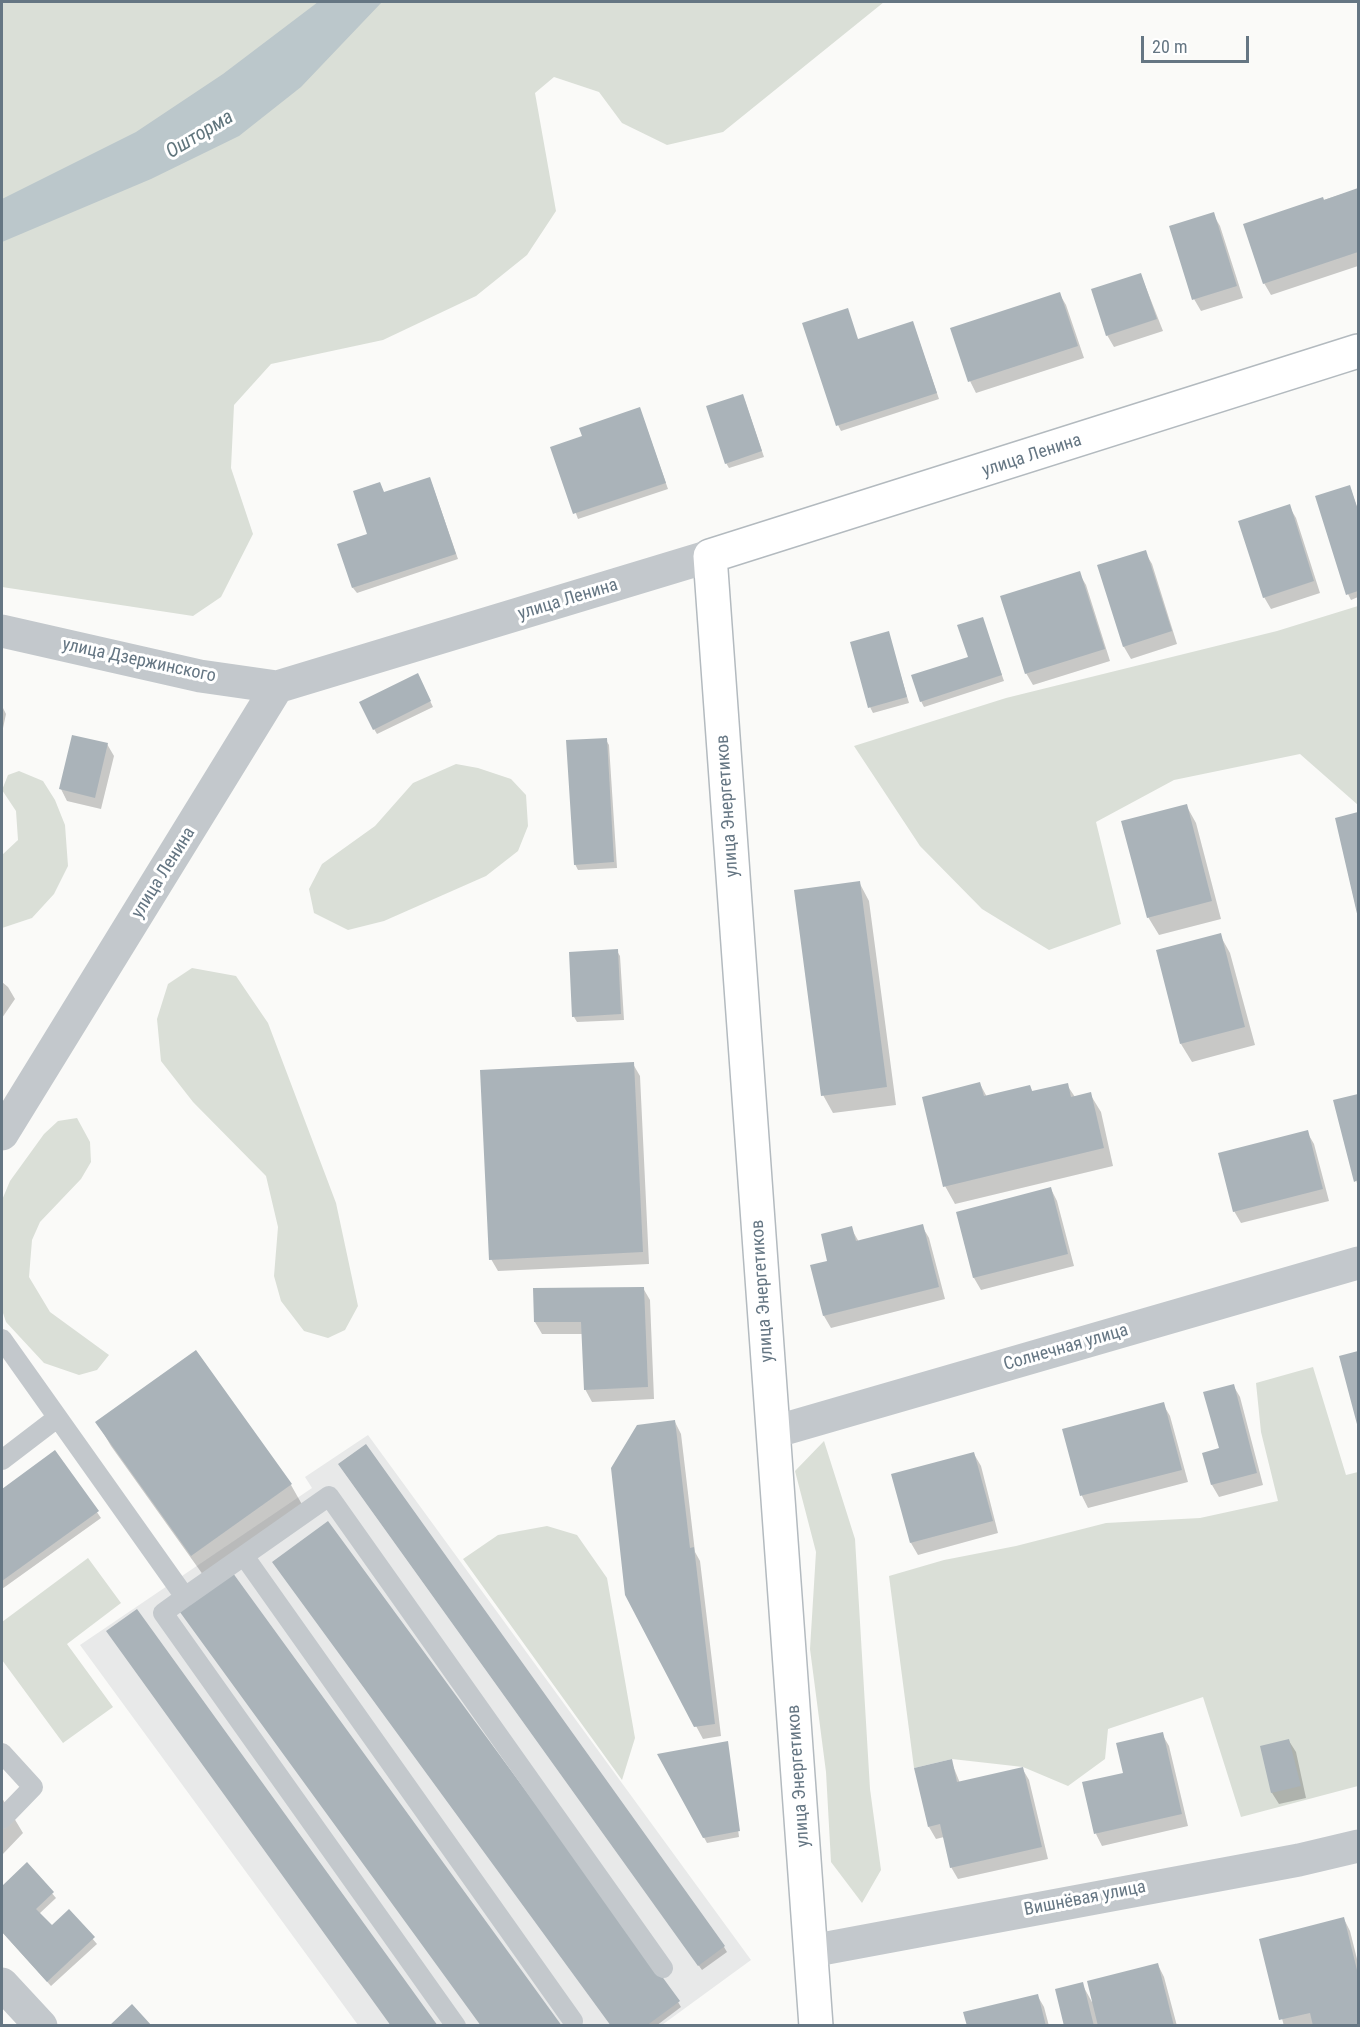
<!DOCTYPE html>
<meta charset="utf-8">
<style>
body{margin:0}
#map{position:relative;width:1360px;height:2027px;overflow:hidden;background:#fafaf8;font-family:"Roboto Condensed",sans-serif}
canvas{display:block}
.frame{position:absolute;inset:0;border:3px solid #657683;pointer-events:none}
.scale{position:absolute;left:1141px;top:36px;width:108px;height:27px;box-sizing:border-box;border:3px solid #657683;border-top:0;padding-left:8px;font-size:18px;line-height:21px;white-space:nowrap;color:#657683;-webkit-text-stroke:4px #fff;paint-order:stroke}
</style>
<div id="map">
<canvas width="1360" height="2027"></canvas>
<div class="frame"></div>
<div class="scale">20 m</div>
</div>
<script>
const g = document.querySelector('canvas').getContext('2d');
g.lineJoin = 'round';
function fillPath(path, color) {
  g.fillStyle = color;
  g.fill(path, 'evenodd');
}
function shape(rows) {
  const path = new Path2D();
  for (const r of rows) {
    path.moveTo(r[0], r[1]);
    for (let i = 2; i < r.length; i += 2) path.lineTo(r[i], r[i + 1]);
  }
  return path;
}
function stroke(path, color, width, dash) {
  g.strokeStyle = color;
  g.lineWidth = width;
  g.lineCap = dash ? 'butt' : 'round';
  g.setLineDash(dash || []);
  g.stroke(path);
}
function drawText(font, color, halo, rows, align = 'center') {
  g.font = font + ' "Roboto Condensed",sans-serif';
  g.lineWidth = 6;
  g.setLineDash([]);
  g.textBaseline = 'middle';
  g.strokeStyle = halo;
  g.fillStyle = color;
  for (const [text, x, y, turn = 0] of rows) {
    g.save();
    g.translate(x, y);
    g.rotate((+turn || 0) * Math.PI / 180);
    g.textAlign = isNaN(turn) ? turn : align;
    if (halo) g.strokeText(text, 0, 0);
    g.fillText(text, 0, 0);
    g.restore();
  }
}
fillPath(shape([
 [368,1435,751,1960,662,2025,358,2025,80,1645,312,1488,305,1477]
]), '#e8e9e9');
fillPath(shape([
 [2,2,884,2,723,132,667,145,622,123,599,92,554,77,535,93,556,211,527,255,476,296,383,340,271,364,234,405,231,468,253,534,221,597,193,616,2,587],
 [1358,606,1358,805,1300,754,1174,780,1096,822,1121,924,1049,950,982,909,920,846,854,746,1006,698,1277,631],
 [456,764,478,768,511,779,526,795,528,826,518,851,486,876,384,921,348,930,314,913,309,889,322,864,375,826,413,783],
 [19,771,43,781,55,800,65,825,68,866,54,894,32,918,2,928,2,855,18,840,16,811,2,790,8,775],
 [192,968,236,976,268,1023,336,1203,358,1306,345,1330,328,1338,304,1331,281,1301,274,1276,278,1227,266,1176,193,1102,161,1061,157,1019,168,984],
 [77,1118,90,1142,91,1162,81,1179,40,1222,32,1240,29,1277,50,1312,109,1355,97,1370,79,1375,44,1363,6,1322,2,1310,2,1200,10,1181,44,1134,58,1121],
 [1313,1367,1346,1475,1358,1472,1358,1786,1241,1817,1203,1697,1108,1729,1105,1759,1068,1786,1023,1767,952,1759,914,1768,889,1576,944,1560,1016,1546,1106,1523,1200,1518,1278,1501,1261,1432,1256,1383],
 [824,1441,855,1539,870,1789,881,1870,862,1903,831,1862,826,1772,810,1649,816,1552,795,1471],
 [547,1526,577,1535,607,1578,635,1738,622,1780,463,1559,498,1535],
 [88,1558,121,1603,67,1644,113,1707,63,1743,2,1660,2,1622]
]), '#dadfd7');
fillPath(shape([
 [318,2,382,2,301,87,239,136,151,179,2,242,2,199,136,132,223,74]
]), '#bbc7cb');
fillPath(shape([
 [1358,189,1358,266,1271,295,1264,283,1245,225],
 [1213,214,1220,226,1243,298,1201,311,1194,299],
 [1141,275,1163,331,1114,347,1107,335],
 [1059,293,1066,305,1084,358,976,393,970,381],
 [913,323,939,399,841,431,838,425,858,340],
 [745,401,764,457,729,468,726,463],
 [640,409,668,489,578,519,552,448,584,437],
 [432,484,458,559,357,593,353,588,384,493],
 [1350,487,1358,510,1358,597,1351,600,1348,594],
 [1289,506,1296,518,1320,593,1271,609,1264,597],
 [1145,552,1152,564,1177,644,1131,659,1124,647,1099,566],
 [1079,573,1086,585,1110,661,1033,685,1026,673],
 [982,619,1004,681,924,707,921,701,969,658],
 [888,633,909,703,873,713,870,707],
 [420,680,433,707,377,734,374,729],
 [2,706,6,714,2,733],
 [606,740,609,745,617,868,578,870,575,864],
 [107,744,114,756,101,809,67,801,61,789],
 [1186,805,1196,823,1221,919,1159,935,1148,917],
 [1358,814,1358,916,1336,819],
 [859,882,869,901,896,1105,833,1113,823,1095],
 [1220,935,1230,953,1255,1045,1192,1062,1181,1044],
 [617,951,620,956,624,1020,577,1022,574,1017],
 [2,982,8,987,15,999,2,1018],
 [633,1064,640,1076,649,1264,498,1271,491,1259],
 [980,1084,987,1097,1030,1086,1033,1093,1067,1085,1075,1097,1090,1094,1101,1112,1113,1166,955,1204,945,1186],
 [1358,1095,1358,1187,1335,1102],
 [1307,1132,1314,1144,1329,1201,1241,1223,1234,1211],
 [1051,1189,1057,1201,1074,1266,981,1290,974,1278,958,1213],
 [922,1226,929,1238,945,1299,831,1328,824,1316,811,1266,829,1262,851,1228,859,1242],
 [643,1288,650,1300,654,1399,592,1402,585,1389,583,1334,542,1334,535,1322],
 [1358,1352,1358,1425,1341,1357],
 [1233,1385,1240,1397,1263,1485,1219,1497,1212,1485,1203,1454,1220,1449],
 [1163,1404,1170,1416,1188,1482,1088,1508,1082,1496,1064,1430],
 [97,1422,291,1485,304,1508,206,1579,111,1446],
 [675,1422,681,1434,695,1552,700,1561,721,1736,703,1739,696,1726],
 [365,1446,724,1947,727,1952,702,1970,343,1470],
 [55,1452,101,1518,2,1589,2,1490],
 [974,1454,981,1466,998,1533,918,1555,911,1543,893,1475],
 [1162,1734,1169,1746,1188,1826,1102,1846,1096,1834,1125,1774],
 [1289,1741,1296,1752,1306,1798,1279,1804,1272,1793],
 [727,1743,739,1837,707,1843,659,1755],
 [951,1761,960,1783,1022,1768,1029,1780,1048,1859,958,1879,951,1867,944,1837,936,1839,929,1827],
 [2,1798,23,1833,2,1855],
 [27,1864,56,1898,39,1914,51,1927,69,1911,97,1944,51,1986,2,1932,2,1888],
 [1344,1919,1350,1931,1358,1963,1358,2026,1284,2026,1261,1940],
 [1158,1965,1164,1977,1177,2026,1065,2026,1082,1984,1092,2002],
 [1037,1995,1044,2007,1049,2026,968,2026],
 [678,2002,681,2007,656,2026,612,2026]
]), '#0003');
fillPath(shape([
 [1358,188,1358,252,1263,284,1243,224,1323,197,1324,200],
 [1214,212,1237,286,1192,300,1169,226],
 [1141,273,1157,319,1106,336,1091,289],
 [1060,292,1078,346,968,382,950,328],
 [848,308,858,339,913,321,937,393,836,426,802,323],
 [743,394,762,451,725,464,706,406],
 [640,407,666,483,573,514,550,447,582,436,579,428],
 [430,477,456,554,352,588,337,544,367,534,353,491,380,482,384,492],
 [1350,485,1358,510,1358,591,1346,595,1315,496],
 [1290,504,1314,581,1263,598,1238,521],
 [1146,550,1172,631,1123,647,1097,565],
 [1080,571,1105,649,1025,674,1000,596],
 [983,617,1002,675,920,702,911,675,968,657,957,625],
 [889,631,907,697,868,708,850,642],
 [418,673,431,701,373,730,359,702],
 [72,735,108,743,95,798,59,789],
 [607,738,614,862,574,865,566,740],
 [1187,804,1212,901,1147,918,1121,821],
 [1358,812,1358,918,1335,818],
 [860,881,887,1087,821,1096,794,890],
 [1221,933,1245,1027,1180,1044,1156,950],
 [618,949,621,1014,572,1017,569,952],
 [634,1062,643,1252,489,1260,480,1070],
 [980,1082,984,1096,1030,1085,1032,1091,1068,1083,1071,1097,1091,1092,1104,1148,943,1187,922,1097],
 [1358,1094,1358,1180,1354,1182,1333,1100],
 [1308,1130,1323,1189,1233,1212,1218,1153],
 [1051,1187,1068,1254,973,1278,956,1212],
 [923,1224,939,1287,823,1316,810,1265,827,1261,821,1234,852,1226,856,1241],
 [644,1287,648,1387,584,1390,581,1322,534,1322,533,1288],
 [196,1350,292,1484,191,1556,95,1422],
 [1358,1351,1358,1428,1339,1356],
 [1234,1384,1257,1473,1211,1485,1202,1453,1219,1448,1203,1392],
 [1164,1402,1182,1470,1080,1496,1062,1429],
 [675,1420,690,1548,694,1547,715,1724,694,1727,625,1595,611,1468,637,1425],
 [366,1444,725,1946,698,1966,338,1464],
 [55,1450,99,1511,2,1581,2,1489],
 [974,1452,993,1521,910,1543,891,1474],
 [328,1521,680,2001,646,2026,611,2026,272,1562],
 [230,1569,562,2026,481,2026,177,1608],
 [137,1609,438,2026,391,2026,106,1631],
 [1163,1732,1182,1814,1094,1834,1082,1782,1123,1773,1116,1743],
 [1289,1739,1301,1786,1271,1793,1260,1746],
 [728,1741,740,1831,703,1838,657,1754],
 [952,1759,957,1782,1023,1767,1042,1847,950,1868,940,1824,928,1827,914,1768],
 [27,1862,54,1892,36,1909,52,1925,69,1909,95,1937,47,1982,2,1932,2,1886],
 [1344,1917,1358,1974,1358,2026,1313,2026,1310,2013,1279,2020,1259,1939],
 [1158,1963,1174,2026,1098,2026,1087,1981],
 [1083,1982,1094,2026,1064,2026,1055,1989],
 [1038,1994,1046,2026,967,2026,963,2012],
 [132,2004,152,2026,109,2026]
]), '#aab3b9');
const secondary = shape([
 [816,2026,710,556,1358,351]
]);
stroke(secondary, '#b3babf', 36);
stroke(shape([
 [2,1339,185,1597,329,1496,663,1968],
 [2,1460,57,1418],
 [244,1556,573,2021],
 [185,1597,163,1613,456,2026],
 [2,1753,33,1787,2,1819]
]), '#c3c8cc', 20);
stroke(shape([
 [2,631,200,676,277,687,710,556],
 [2,1134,277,687],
 [774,1432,1358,1263],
 [811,1951,1299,1860,1358,1846],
 [2,1984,41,2026]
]), '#c3c8cc', 33);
stroke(secondary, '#fff', 33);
drawText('18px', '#657683', '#fff', [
 ["улица Ленина",1032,456,-18],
 ["улица Ленина",568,600,-17],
 ["улица Дзержинского",139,661,12],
 ["улица Энергетиков",728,806,-94],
 ["улица Ленина",164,873,-58],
 ["улица Энергетиков",763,1291,-94],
 ["Солнечная улица",1066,1348,-16],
 ["улица Энергетиков",799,1776,-94],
 ["Вишнёвая улица",1085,1899,-11]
]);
drawText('italic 20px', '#60757c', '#fff', [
 ["Ошторма",200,135,-31]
]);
</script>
